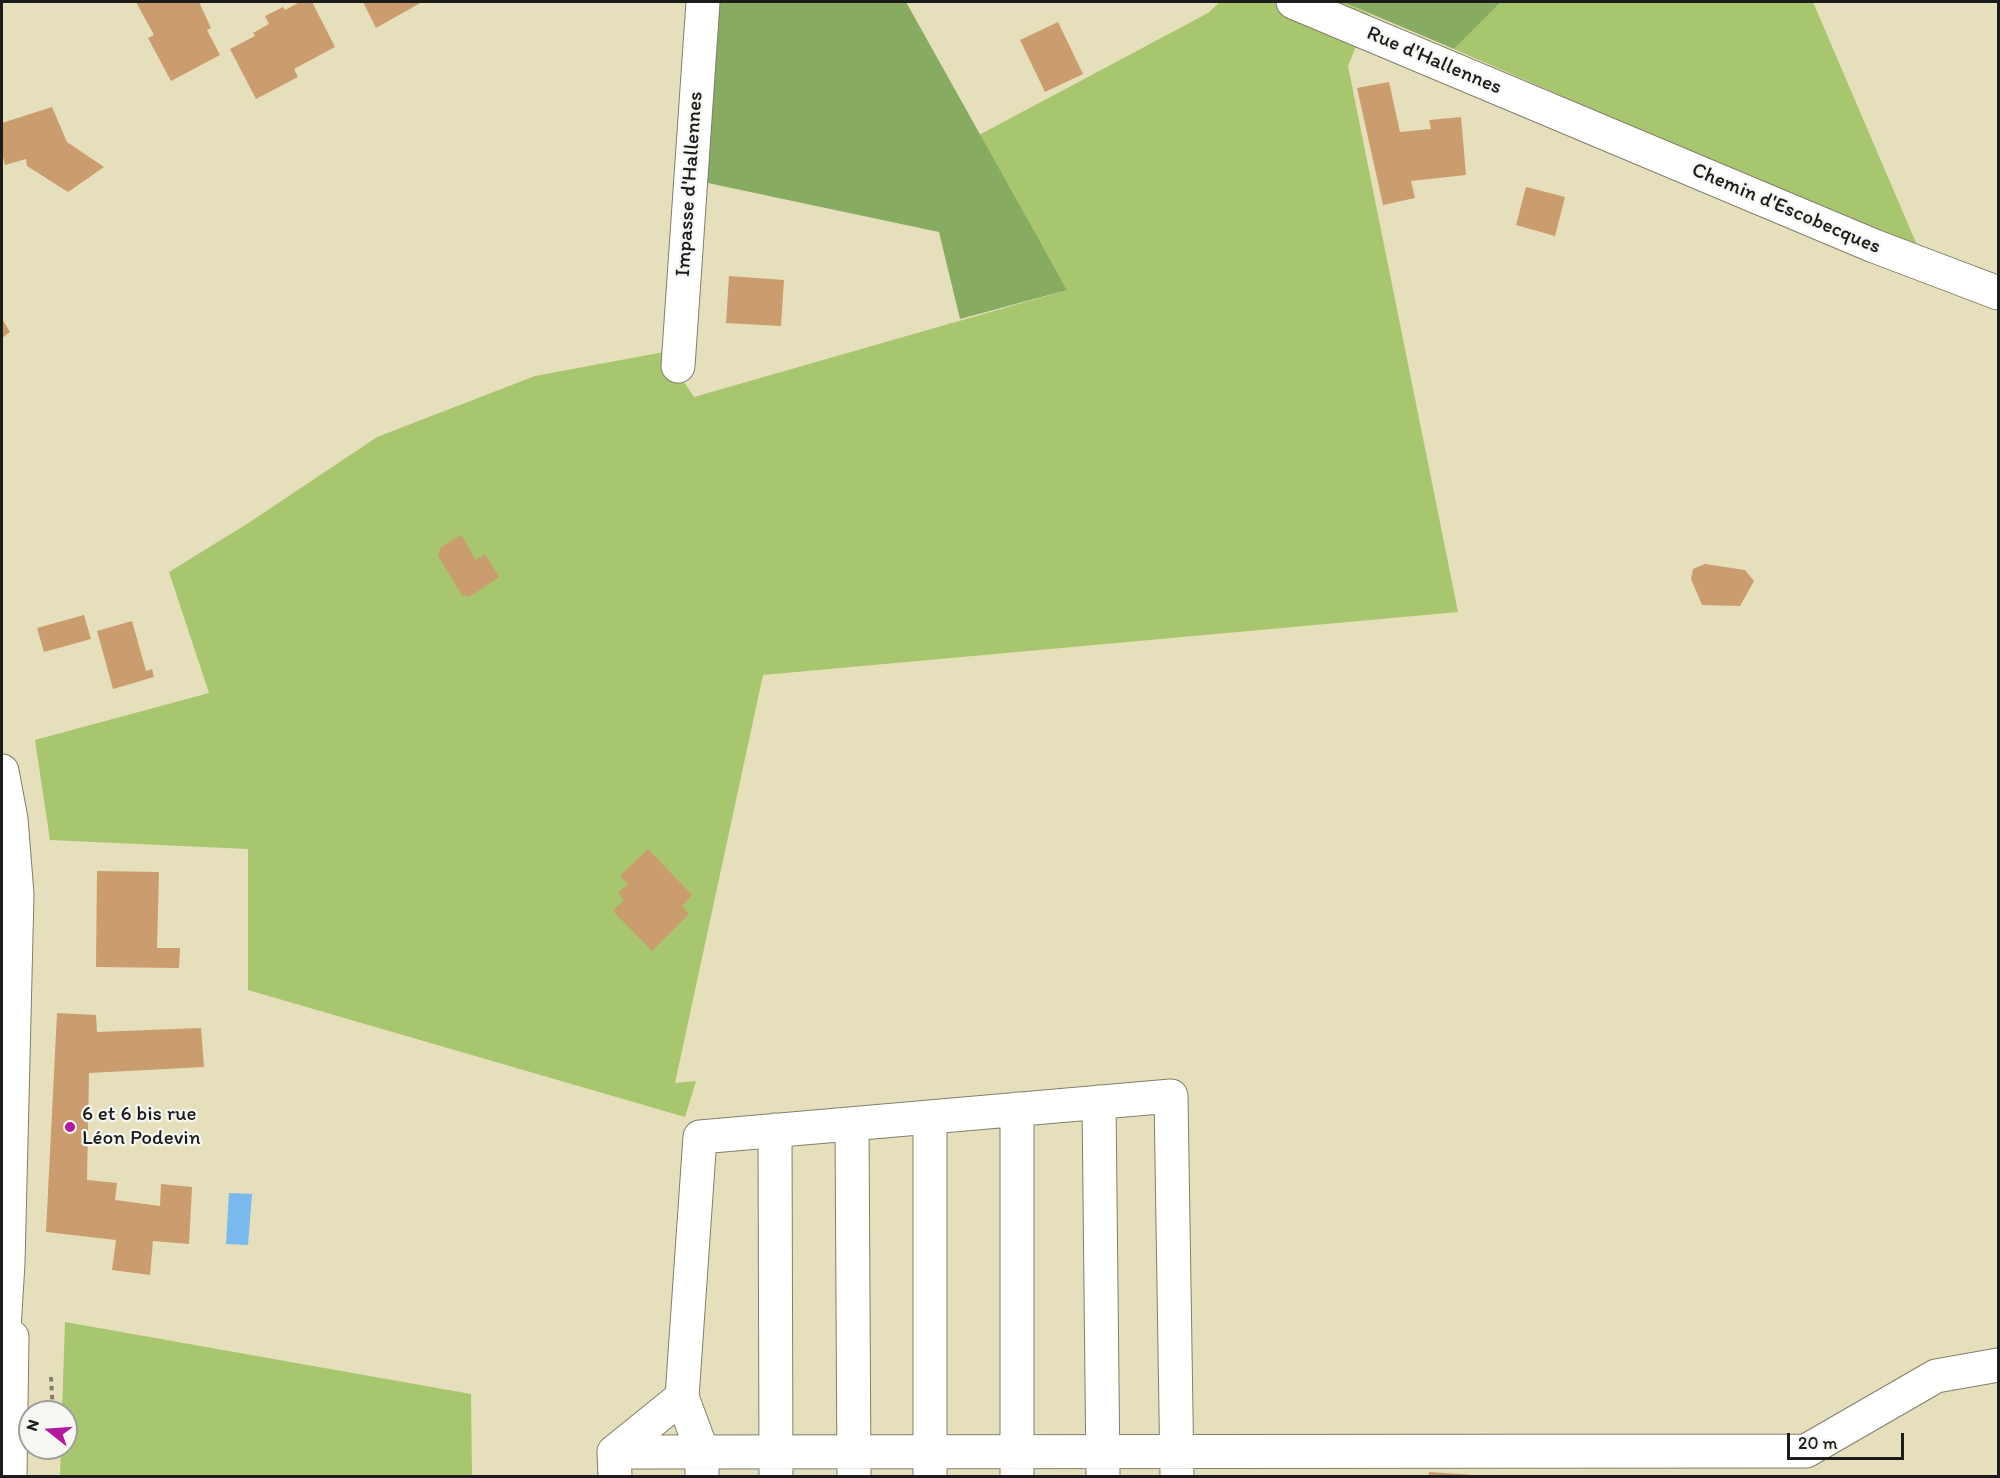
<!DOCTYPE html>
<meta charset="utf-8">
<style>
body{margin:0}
#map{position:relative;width:2000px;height:1478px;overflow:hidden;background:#e6dfbb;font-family:Itim,sans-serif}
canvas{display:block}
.frame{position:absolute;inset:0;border:3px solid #1c1c1c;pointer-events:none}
.north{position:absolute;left:18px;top:1400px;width:60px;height:60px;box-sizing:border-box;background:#f6f6f2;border:2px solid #9f9f9c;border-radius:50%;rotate:287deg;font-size:16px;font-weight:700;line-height:24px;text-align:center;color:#1c1c1c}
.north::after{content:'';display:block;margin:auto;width:21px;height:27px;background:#b5179e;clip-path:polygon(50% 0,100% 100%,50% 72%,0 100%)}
.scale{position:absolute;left:1787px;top:1433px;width:117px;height:27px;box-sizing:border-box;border:3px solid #1c1c1c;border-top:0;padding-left:8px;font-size:18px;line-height:21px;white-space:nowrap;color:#1c1c1c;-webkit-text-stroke:4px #f6f6f2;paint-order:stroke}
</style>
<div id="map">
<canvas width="2000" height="1478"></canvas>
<div class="frame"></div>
<div class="north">N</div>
<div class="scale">20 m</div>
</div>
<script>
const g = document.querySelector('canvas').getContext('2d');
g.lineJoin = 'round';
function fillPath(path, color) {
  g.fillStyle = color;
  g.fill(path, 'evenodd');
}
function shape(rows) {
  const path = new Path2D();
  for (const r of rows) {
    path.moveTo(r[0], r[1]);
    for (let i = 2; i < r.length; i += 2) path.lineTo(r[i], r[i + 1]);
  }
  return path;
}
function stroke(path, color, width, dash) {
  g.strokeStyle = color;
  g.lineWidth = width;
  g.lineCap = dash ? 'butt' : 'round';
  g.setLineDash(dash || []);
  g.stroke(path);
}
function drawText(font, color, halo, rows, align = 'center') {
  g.font = font + ' Itim,sans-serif';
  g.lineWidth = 4.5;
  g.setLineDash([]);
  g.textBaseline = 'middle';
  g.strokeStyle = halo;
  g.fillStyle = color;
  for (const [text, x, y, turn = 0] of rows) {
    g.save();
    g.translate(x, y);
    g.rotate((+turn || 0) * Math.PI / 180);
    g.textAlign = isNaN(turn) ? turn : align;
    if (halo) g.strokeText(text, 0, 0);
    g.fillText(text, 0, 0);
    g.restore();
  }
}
fillPath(shape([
 [1220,2,1343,2,1369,14,1348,66,1458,612,763,675,675,1083,696,1081,685,1117,248,990,248,849,50,840,35,740,209,693,169,572,250,522,377,437,535,376,664,352,694,397,1067,290,979,135,1208,13],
 [1501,2,1813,2,1920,252,1454,49],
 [65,1322,471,1394,472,1476,60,1476,61,1448,66,1448,66,1412,62,1412]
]), '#a8c66e');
fillPath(shape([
 [717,2,906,2,1067,290,960,319,939,232,703,182],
 [1343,2,1501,2,1454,49]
]), '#86ab61');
fillPath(shape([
 [229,1193,252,1194,248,1245,226,1244]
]), '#79b9ed');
fillPath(shape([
 [136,2,199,2,211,28,207,30,220,55,171,81,148,38,154,35],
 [300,2,312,2,335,47,294,69,298,77,256,99,230,49,255,36,253,33,269,24,265,16,283,7,285,10],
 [363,2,422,2,376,28],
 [1058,22,1083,74,1045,92,1020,40],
 [1389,82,1400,132,1431,129,1429,120,1461,117,1466,175,1411,181,1415,198,1383,205,1357,88],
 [52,107,67,142,104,167,68,192,27,166,26,159,5,165,2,153,2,123],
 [1526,187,1565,197,1555,236,1516,225],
 [729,276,784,280,781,326,726,323],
 [2,319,10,332,2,338],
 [461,535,476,560,485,554,499,577,469,597,462,595,438,556,440,548],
 [1705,564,1745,570,1754,581,1740,606,1702,605,1691,579,1693,569],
 [84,615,91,639,44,652,37,628],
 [132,621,146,671,152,669,154,677,113,689,97,631],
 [648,849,692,895,682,906,689,914,652,951,613,911,624,900,618,893,628,884,620,876],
 [97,871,159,872,157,948,180,948,179,968,96,967],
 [57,1013,96,1015,97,1032,201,1028,204,1067,89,1073,87,1180,117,1183,115,1200,160,1206,161,1184,192,1187,189,1244,153,1241,150,1275,112,1270,116,1240,46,1232],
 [1429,1472,1474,1475,1474,1476,1428,1476]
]), '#cb9c6d');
const minor = shape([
 [1293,2,1874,246,1998,293],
 [678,366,703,2],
 [1099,1102,1103,1476],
 [930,1117,930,1476],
 [852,1124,854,1476],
 [775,1130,776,1476],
 [682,1397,702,1451,702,1476],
 [614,1452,682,1397,700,1137,1171,1096,1177,1476],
 [615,1476,614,1452,1806,1451,1936,1376,1998,1365],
 [1017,1476,1017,1109]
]);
const major = shape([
 [2,771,11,819,17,894,8,1263,2,1362],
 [10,1476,12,1337]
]);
stroke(minor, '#817e6c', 35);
stroke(major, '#817e6c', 35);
stroke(shape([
 [51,1377,53,1412]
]), '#817e6c', 4, [4.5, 4.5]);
stroke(minor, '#fff', 33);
stroke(major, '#fff', 33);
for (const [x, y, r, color] of [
 [70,1127,6,"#b5179e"]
]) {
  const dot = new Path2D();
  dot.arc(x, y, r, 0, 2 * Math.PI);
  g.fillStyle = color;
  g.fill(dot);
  stroke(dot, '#f6f6f2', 2);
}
drawText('21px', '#1c1c1c', '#f6f6f2', [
 ["Rue d'Hallennes",1434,61,23],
 ["Impasse d'Hallennes",690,184,-86],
 ["Chemin d'Escobecques",1786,209,23]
]);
drawText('21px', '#1c1c1c', '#f6f6f2', [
 ["6 et 6 bis rue",82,1115],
 ["Léon Podevin",82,1139]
], 'left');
</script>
